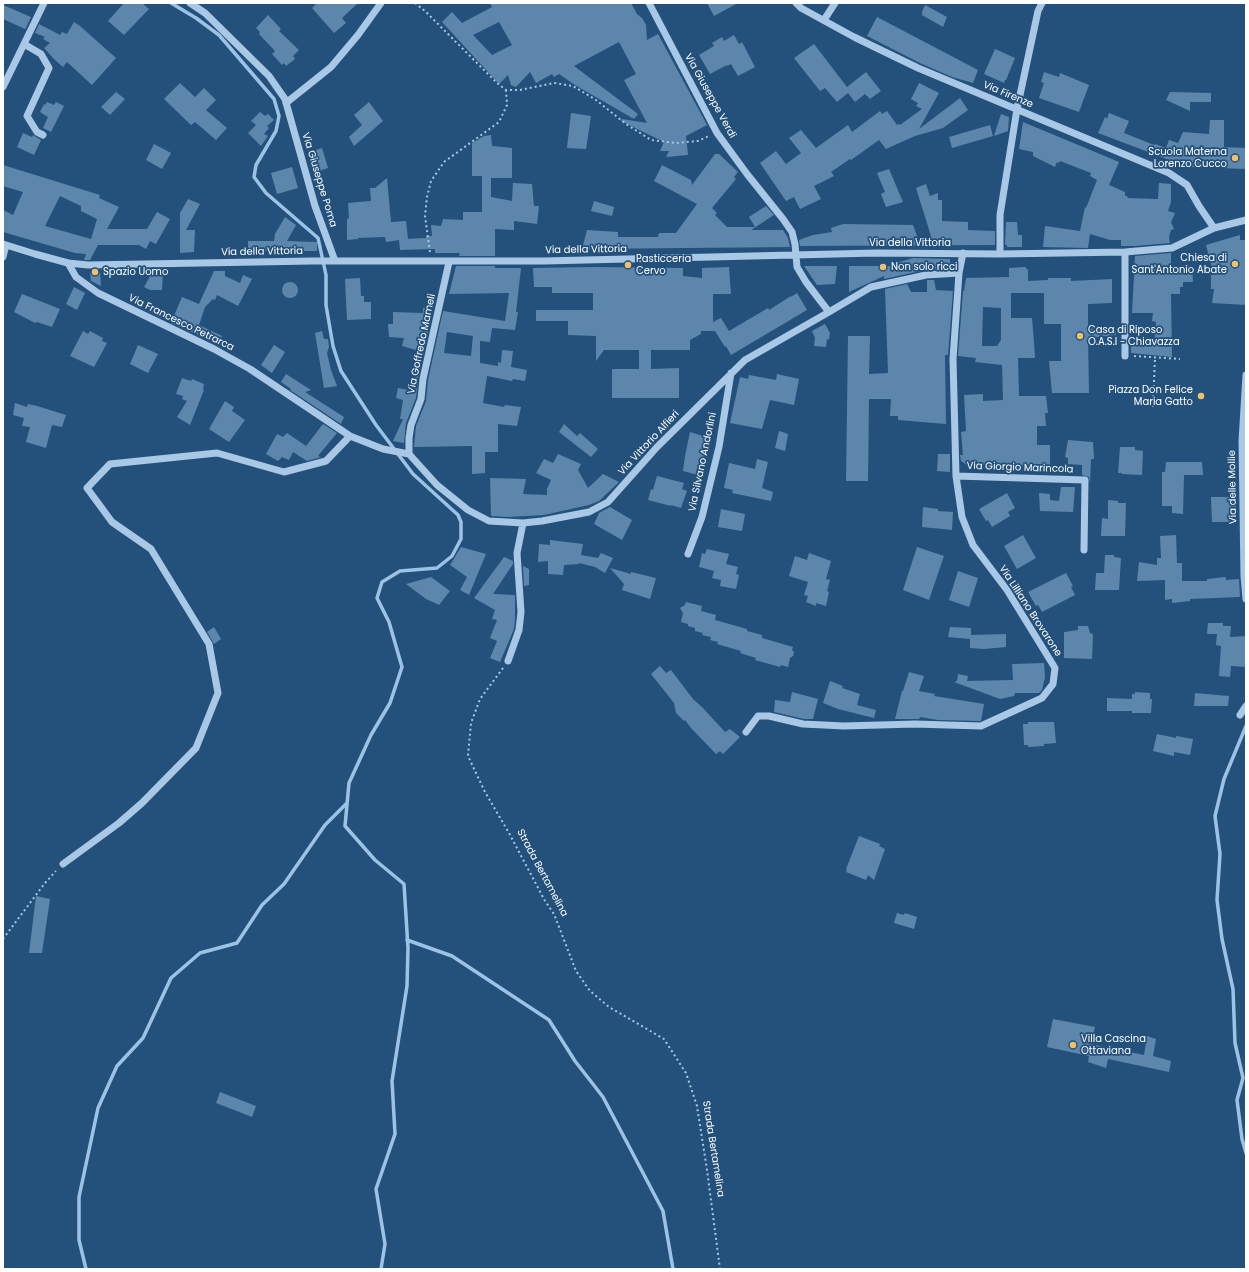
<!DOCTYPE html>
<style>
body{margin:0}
#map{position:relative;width:1249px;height:1272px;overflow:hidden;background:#24517b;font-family:Poppins,sans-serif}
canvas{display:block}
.frame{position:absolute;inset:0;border:4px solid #fff;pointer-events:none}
</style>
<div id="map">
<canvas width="1249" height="1272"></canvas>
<div class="frame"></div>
</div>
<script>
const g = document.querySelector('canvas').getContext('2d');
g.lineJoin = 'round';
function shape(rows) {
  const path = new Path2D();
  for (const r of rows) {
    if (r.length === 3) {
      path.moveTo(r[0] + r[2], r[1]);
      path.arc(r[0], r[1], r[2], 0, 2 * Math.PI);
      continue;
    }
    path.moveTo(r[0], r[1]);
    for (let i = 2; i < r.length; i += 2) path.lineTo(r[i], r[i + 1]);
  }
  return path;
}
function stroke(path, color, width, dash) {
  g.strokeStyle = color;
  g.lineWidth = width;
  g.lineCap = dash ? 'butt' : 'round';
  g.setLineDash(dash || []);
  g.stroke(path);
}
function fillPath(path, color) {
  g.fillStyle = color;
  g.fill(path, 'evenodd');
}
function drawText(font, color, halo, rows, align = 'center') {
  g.font = font + ' Poppins,sans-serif';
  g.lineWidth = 3.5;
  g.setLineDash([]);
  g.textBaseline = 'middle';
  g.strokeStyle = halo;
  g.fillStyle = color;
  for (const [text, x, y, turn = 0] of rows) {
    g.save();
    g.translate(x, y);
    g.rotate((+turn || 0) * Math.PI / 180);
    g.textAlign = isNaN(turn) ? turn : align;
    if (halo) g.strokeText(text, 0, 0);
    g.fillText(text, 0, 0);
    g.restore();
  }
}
stroke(shape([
 [171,3,196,18,219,35,274,99,279,116,276,131,256,165,254,177,266,193,318,238,326,275,326,305,333,346,341,371,376,425,413,474,458,515,461,522,461,539,452,556,437,568,400,571,382,582,377,598,389,622,402,667,390,703,371,735,349,783,345,826,375,860,404,884,408,948,407,986,392,1081,395,1134,376,1189,385,1244,381,1269],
 [1246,726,1224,779,1215,816,1220,854,1217,900,1222,939,1233,989,1235,1043,1243,1078,1237,1100,1242,1139,1246,1153],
 [407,940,452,956,549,1020,575,1061,603,1097,663,1211,673,1269],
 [86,1269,79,1240,79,1197,98,1108,117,1066,143,1038,171,978,200,953,237,943,262,905,284,884,325,825,347,803]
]), '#9cc3e6', 3.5);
fillPath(shape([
 [124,3,142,3,149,9,124,35,108,21],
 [317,3,358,3,342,18,346,23,334,33,312,8],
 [490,3,631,3,637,14,642,18,646,25,647,40,658,34,707,125,686,136,688,155,666,157,669,151,660,151,664,142,621,121,622,119,647,123,624,80,636,74,619,42,574,66,638,114,634,119,575,85,559,74,554,77,552,74,536,83,530,72,516,87,511,85,508,75,499,84,442,22,452,12,462,23,492,7],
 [499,22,512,45,492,55,473,35],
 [707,3,738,3,714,16],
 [3,5,31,17,26,28,25,29,3,19],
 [925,5,947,17,943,27,922,15,922,12],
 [268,15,281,29,279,31,299,50,293,56,295,59,286,66,284,63,282,65,272,54,275,51,259,34,260,32,256,28],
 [877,17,978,70,973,83,952,77,920,63,867,36],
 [74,22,80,26,116,58,92,85,67,62,63,67,55,60,44,48,50,43,43,39,45,37,35,33,39,24,60,35,62,32,67,34],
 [734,35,739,44,742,42,755,67,738,76,731,64,727,66,727,65,710,74,699,55,714,46,712,43,722,37,724,41],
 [814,44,847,87,866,72,881,91,870,99,865,94,855,102,848,93,837,102,825,88,820,91,794,58],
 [995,49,1015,58,1006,80,1005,80,1004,83,984,74],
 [1044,72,1059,77,1060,73,1089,85,1079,112,1039,98,1044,83,1041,82],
 [180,83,195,97,204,88,216,100,206,110,227,128,216,140,195,122,191,125,164,99],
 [919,83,939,93,919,129,960,98,968,110,943,128,915,136,886,149,879,140,851,160,850,159,831,172,834,176,814,186,821,199,800,209,794,197,786,201,760,163,776,151,786,164,801,153,789,138,801,130,816,148,848,125,852,132,880,111,882,114,887,111,897,125,899,124,900,125,922,109,916,106,918,103,911,99],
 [116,92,125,99,110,115,101,107],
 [1170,92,1211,93,1211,102,1190,102,1190,111,1166,100],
 [47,102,54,105,56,102,64,106,51,132,43,128,48,117,40,112,44,104,45,105],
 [369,102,383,121,354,146,349,137,362,125,354,115],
 [260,112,265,116,268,114,274,120,267,126,269,128,264,134,268,136,261,146,248,133,256,125,251,121],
 [571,113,591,116,586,149,567,148],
 [1109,113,1129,121,1124,133,1154,145,1155,144,1166,148,1169,140,1178,143,1183,132,1209,134,1210,120,1224,120,1224,147,1246,148,1246,169,1188,167,1098,133,1105,117,1107,119],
 [1001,114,1009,117,1008,131,994,136],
 [1023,122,1119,162,1109,185,1125,192,1125,196,1127,196,1128,198,1158,199,1159,183,1171,184,1171,202,1168,211,1175,213,1171,222,1174,229,1171,230,1169,237,1170,243,1135,246,1121,246,1121,240,1110,240,1090,234,1088,248,1043,247,1045,226,1080,231,1085,207,1086,208,1097,180,1090,176,1091,173,1060,161,1059,163,1057,162,1055,167,1033,156,1033,152,1019,149],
 [990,125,993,136,952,148,949,137],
 [23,133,32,137,33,135,41,140,34,155,17,147],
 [491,135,492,146,512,148,512,178,491,178,491,197,512,201,513,183,532,184,534,206,539,206,537,224,514,221,514,230,495,229,495,256,459,256,460,253,435,253,435,249,400,250,399,240,386,242,385,237,358,238,358,239,347,240,347,219,349,218,348,203,371,201,370,188,375,188,387,178,391,222,406,221,408,239,405,239,426,238,426,236,432,236,431,225,441,226,443,219,463,220,463,212,482,212,482,176,472,176,472,143,484,136],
 [154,144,171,153,162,169,146,160],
 [322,148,328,168,319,171,313,151],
 [715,154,719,154,738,172,734,177,736,179,712,208,717,213,715,215,727,227,755,227,749,217,766,206,774,215,751,230,783,230,788,238,790,247,582,249,587,230,618,232,618,237,658,237,659,233,676,233,697,204,654,181,662,165,691,180,692,185],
 [3,165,100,195,99,198,119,207,107,229,147,229,157,212,170,219,156,244,150,241,146,249,139,245,98,245,90,260,84,260,86,254,75,253,3,232,3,210,13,215,23,192,3,186],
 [60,196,81,206,81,211,97,219,91,239,45,226],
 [292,167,298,188,277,194,271,173],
 [889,169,903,202,886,207,881,194,885,192,877,173],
 [926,184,930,196,938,193,938,200,942,200,942,221,968,222,968,230,995,231,995,245,800,246,799,240,813,235,832,232,831,228,843,224,913,225,919,241,931,236,916,188],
 [188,199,200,204,186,230,195,230,194,252,180,253,180,213],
 [594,201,614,207,612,216,591,211],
 [285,217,296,225,287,241,317,242,317,251,248,251,248,241,274,241,275,234],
 [1006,222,1017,222,1018,235,1022,235,1022,247,1007,247,1007,245,1005,245],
 [1240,235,1240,240,1246,240,1246,305,1212,303,1214,289,1211,289,1211,275,1214,275,1206,245],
 [1171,253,1171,266,1192,266,1193,282,1183,282,1183,287,1180,287,1180,294,1171,294,1172,357,1131,353,1131,343,1154,345,1156,322,1152,321,1153,313,1132,313,1135,256],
 [913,258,950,259,950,269,925,270,884,279,884,276,849,292,849,266,896,266,896,263],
 [456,266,495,266,495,268,521,268,516,312,518,312,515,330,492,328,490,342,480,341,480,363,498,366,498,362,501,363,502,350,513,351,511,367,527,370,525,381,513,379,512,381,487,376,483,403,504,407,505,405,521,407,517,426,498,424,498,452,485,452,485,473,472,474,472,446,414,447,416,426,426,401,428,380,443,311,505,321,509,293,449,294],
 [447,332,473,336,471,356,444,353],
 [804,266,837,266,835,284,817,285],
 [596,267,683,268,683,276,702,278,702,268,729,267,731,294,713,294,713,322,721,318,729,331,768,308,769,310,791,296,791,297,797,293,807,310,731,355,726,346,725,347,715,331,701,331,701,334,690,340,690,350,651,350,651,369,679,368,679,398,612,398,612,369,639,369,639,350,604,350,596,361,596,336,568,335,568,321,536,321,536,310,593,310,593,293,552,293,552,287,534,287,533,268],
 [1025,267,1028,270,1028,281,1048,280,1048,278,1071,278,1071,281,1112,279,1112,303,1088,304,1088,328,1116,332,1116,335,1088,338,1089,393,1052,393,1049,361,1061,361,1061,324,1044,324,1044,293,1011,293,1011,318,1032,318,1034,342,1035,358,1018,358,1019,396,1046,396,1048,413,1045,413,1046,426,1037,426,1037,445,1050,445,1050,466,967,465,961,461,960,455,963,455,961,432,966,431,964,395,983,394,983,401,1003,400,1002,365,975,362,976,358,958,356,963,291,964,291,966,278,1009,277,1009,268],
 [983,307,1001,308,1001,340,997,346,982,346],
 [153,271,163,271,162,290,150,290,144,287],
 [214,271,225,271,225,276,240,283,243,275,252,279,238,306,217,295,215,300,213,299,205,307,199,325,222,336,219,344,171,323,182,297,199,304],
 [100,272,101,286,91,281,90,273],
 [360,278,361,296,364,296,364,302,371,302,371,319,347,320,345,279],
 [927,280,934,280,936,290,953,291,948,355,945,355,946,424,898,420,898,416,890,416,891,399,869,399,868,481,846,481,848,336,870,336,869,374,888,373,885,289,907,284,911,292,927,292],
 [290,290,8],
 [74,287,85,293,77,310,66,304],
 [22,294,60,309,52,327,37,322,35,323,14,312],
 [155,306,162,309,162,318,152,313],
 [423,308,433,309,418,378,416,398,406,423,404,443,393,441,403,419,400,419,403,400,396,398,398,388,413,391,415,374,423,352,402,346,404,338,389,337,388,324,393,324,393,312,423,313],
 [825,324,830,333,829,340,827,339,826,347,814,346,815,338,812,331],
 [83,331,88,334,90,331,103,338,102,341,107,343,94,367,70,356],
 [322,331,324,339,328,339,329,347,327,353,331,370,337,386,324,388,315,333],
 [138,345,158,354,148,373,130,364],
 [274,345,285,352,272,373,261,365],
 [286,374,311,390,305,392,344,417,341,424,290,390,291,389,281,382],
 [777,374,799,379,794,405,770,400,762,429,730,423,740,377,748,379,749,375,776,380],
 [182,378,191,381,192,379,204,384,203,389,204,390,190,425,177,417,187,401,182,399,183,396,176,394],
 [225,401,234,407,232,411,245,420,229,442,209,429],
 [15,403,27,407,28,404,37,406,66,415,62,427,52,425,46,448,26,442,30,427,22,426,24,418,13,415],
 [323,424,337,433,318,456,321,457,307,461,293,452,289,460,282,457,278,461,266,454,277,434,283,437,287,433,306,446],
 [564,424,577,436,580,433,598,449,591,457,559,432],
 [779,431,788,434,785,451,775,448],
 [690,432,709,438,702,461,701,461,698,475,683,471,685,456],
 [1068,440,1093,442,1094,459,1091,459,1090,484,1089,477,1082,475,1082,465,1068,464,1068,458,1065,457],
 [1120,447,1135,447,1135,450,1143,451,1142,475,1122,474,1122,473,1118,473],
 [558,454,581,464,578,470,588,488,603,474,619,482,599,501,589,505,544,515,508,517,491,516,490,478,526,479,523,494,547,495,547,489,551,480,536,473,544,459,553,463],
 [938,454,950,454,950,472,937,471],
 [757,459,768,462,762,488,773,492,771,501,732,493,733,490,724,488,729,463,755,469],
 [1166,462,1202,462,1203,475,1184,475,1183,514,1172,513,1172,506,1162,506,1162,472,1165,472],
 [657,476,684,483,682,489,687,491,681,508,671,505,671,506,648,500,651,489,653,490],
 [1061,487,1075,487,1073,512,1040,511,1039,493,1050,494,1050,500,1059,501],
 [1007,493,1015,508,1008,512,1010,516,992,527,988,520,986,521,979,509],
 [1211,497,1231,497,1231,505,1236,505,1236,514,1231,514,1231,522,1212,522],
 [1108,500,1118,501,1118,503,1126,503,1125,536,1101,536,1102,518,1108,519],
 [610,507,632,520,622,540,594,524,599,513],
 [923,507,938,509,938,511,953,512,952,530,922,527],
 [721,509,745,514,742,531,718,527],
 [1023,535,1036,558,1017,569,1004,546],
 [1176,535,1177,563,1182,563,1182,581,1207,581,1207,579,1226,577,1226,580,1239,579,1240,597,1190,599,1190,601,1172,603,1172,599,1165,600,1165,580,1137,581,1139,562,1157,565,1157,558,1161,558,1160,536],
 [550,540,583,544,581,555,598,558,601,553,613,558,605,573,595,567,579,563,579,564,564,565,563,575,548,574,548,561,538,562,539,544,550,545],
 [461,547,486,554,469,595,460,590,467,577,450,565],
 [917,547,944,556,929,600,903,590],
 [707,549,729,554,726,564,738,567,736,574,739,575,736,589,720,586,721,580,712,578,714,571,699,567,702,553,705,554],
 [809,553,831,561,826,579,830,580,827,591,829,592,826,606,816,603,816,606,806,602,808,596,804,595,808,582,789,576,795,556,807,560],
 [1105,555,1114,555,1114,557,1121,558,1119,590,1095,590,1096,573,1104,573],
 [504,557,513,561,513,564,493,594,515,595,515,620,514,629,500,662,490,658,497,641,490,638,497,620,492,619,495,610,474,598],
 [523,566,529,569,529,585,524,586],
 [610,568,631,574,631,572,656,578,650,599,622,590,624,584],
 [958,571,978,578,969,607,949,600],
 [1066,573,1073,586,1071,587,1075,595,1042,612,1038,605,1036,606,1028,592],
 [431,577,450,591,439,605,426,599,406,584],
 [686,602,702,606,701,611,716,615,715,620,747,629,747,631,762,635,762,638,793,647,792,650,794,652,793,656,790,658,788,667,781,665,780,667,755,660,756,658,740,653,741,651,717,644,718,642,710,640,711,637,702,635,703,633,695,631,695,628,688,626,688,624,681,622,683,613,680,608,685,605],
 [1208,623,1223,623,1223,626,1231,626,1230,637,1246,636,1246,667,1231,666,1230,677,1219,676,1221,646,1216,645,1217,634,1207,634],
 [1078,626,1088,626,1090,633,1093,634,1092,659,1064,658,1064,632,1078,630],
 [214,627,221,639,214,644,207,632],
 [950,627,971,628,971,635,1006,634,1006,647,984,649,970,648,970,639,948,637],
 [1044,663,1045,677,1042,690,1039,693,1015,693,1014,696,1000,699,954,682,957,681,958,674,968,676,967,681,1013,680,1012,664],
 [660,666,666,673,671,670,693,699,702,707,725,732,730,729,740,737,723,754,720,751,716,754,691,728,685,720,684,721,676,713,674,703,651,674],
 [909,672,924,676,919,691,935,694,934,696,984,704,981,721,938,720,920,717,919,719,895,719,902,691,903,691],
 [830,681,843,686,842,688,860,694,857,705,876,710,874,718,838,709,823,703],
 [792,692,818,699,813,719,804,719,774,712,775,700,790,702],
 [1135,692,1150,693,1150,699,1152,699,1151,713,1132,713,1132,711,1107,711,1107,698,1132,699,1132,694,1135,694],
 [1195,693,1229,696,1228,706,1194,706],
 [1028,722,1054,722,1056,743,1044,744,1044,746,1028,747,1028,745,1024,745,1023,724,1028,724],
 [1157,734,1176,738,1176,736,1193,739,1190,755,1174,752,1174,756,1153,751],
 [859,836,880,844,879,846,885,849,874,880,868,875,866,880,846,872,847,870,846,869],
 [36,896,50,899,42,953,29,953],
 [897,913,904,915,905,913,917,917,914,929,894,923],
 [1053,1019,1095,1027,1091,1044,1144,1055,1147,1036,1156,1039,1153,1056,1171,1061,1169,1072,1108,1059,1106,1068,1088,1062,1089,1056,1047,1047],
 [220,1092,256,1106,252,1117,216,1103]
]), '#5d86ad');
stroke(shape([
 [415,3,425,11,497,83,506,90,520,90,554,83,573,86,596,100,626,124,651,140,676,143,698,141,709,136],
 [430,252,425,216,427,197,431,181,444,162,499,122,507,105,506,90],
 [1134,356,1180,359],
 [1153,407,1155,357],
 [503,668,480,699,471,723,468,756,485,792,509,833,545,901,554,914,576,971,590,991,609,1007,664,1039,686,1073,697,1106,707,1170,720,1269],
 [3,939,45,883,56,871]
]), '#a8c8e5', 2, [2, 3]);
stroke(shape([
 [190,3,205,13,269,76,285,99,315,206,335,261],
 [649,3,717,133,747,174,783,219,792,232,795,244,797,267,806,282,829,312],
 [796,3,801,8,854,37,918,68,1169,173,1187,185,1199,206,1214,228],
 [824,20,835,3],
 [24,44,41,54,49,68,27,116,37,132,43,135],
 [3,87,44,3],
 [286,103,331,67,358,35,381,3],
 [3,244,35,254,68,263,88,265,312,261,544,261,877,253,1000,254,1125,252,1172,248,1214,228,1246,220],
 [1000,254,1000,215,1017,109,1038,11,1042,3],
 [3,257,6,245],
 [68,263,76,277,98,293,214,349,250,369,350,436,383,449,409,454,437,485,468,510,489,521,523,523,542,521,589,512,608,502,657,447,745,360,829,312,871,287,926,275,959,273],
 [1125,356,1125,252],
 [1246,375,1242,441,1244,576,1246,599],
 [409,454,409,438,411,425,421,399,423,379,449,262],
 [956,476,1085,480,1084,550],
 [688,554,702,517,719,447,731,373],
 [508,661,519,630,521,612,517,553,523,523],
 [1240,715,1246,706],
 [746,732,758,716,769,716,803,724,844,726,915,724,981,726,1042,698,1053,684,1055,668,1007,590,973,545,962,517,956,476,953,359,959,273,963,253],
 [63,864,119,823,142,803,196,748,218,693,209,644,151,549,112,522,87,488,110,464,217,453,284,472,326,461,350,436]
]), '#a8c8e5', 7);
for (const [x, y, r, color] of [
 [1235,158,4,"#efbf6c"],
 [1235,264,4,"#efbf6c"],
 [628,265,4,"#efbf6c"],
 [883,267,4,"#efbf6c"],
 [95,272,4,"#efbf6c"],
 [1080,336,4,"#efbf6c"],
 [1201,396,4,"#efbf6c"],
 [1073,1045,4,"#efbf6c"]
]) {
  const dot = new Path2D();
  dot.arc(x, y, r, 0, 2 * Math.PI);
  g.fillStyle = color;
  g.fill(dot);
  stroke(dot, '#24517b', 1.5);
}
drawText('10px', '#fff', '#24517b', [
 ["Via Firenze",1008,95,23],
 ["Via Giuseppe Verdi",710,96,61],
 ["Via Giuseppe Poma",319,180,73],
 ["Via della Vittoria",910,243],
 ["Via della Vittoria",586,250,-1],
 ["Via della Vittoria",262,252,-1],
 ["Via Francesco Petrarca",181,323,26],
 ["Via Goffredo Mameli",422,344,-78],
 ["Via Vittorio Alfieri",649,443,-47],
 ["Via Silvano Andorlini",703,462,-78],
 ["Via Giorgio Marincola",1020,468,2],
 ["Via delle Mollie",1233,487,-91],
 ["Via Lilliano Brovarone",1030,611,57],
 ["Strada Bertamelina",542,873,62],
 ["Strada Bertamelina",713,1149,81]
]);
drawText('10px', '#fff', '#24517b', [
 ["Scuola Materna",1227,152,"right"],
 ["Lorenzo Cucco",1227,164,"right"],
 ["Chiesa di",1227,258,"right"],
 ["Sant'Antonio Abate",1227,270,"right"],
 ["Pasticceria",636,259],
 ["Cervo",636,271],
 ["Non solo ricci",891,267],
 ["Spazio Uomo",103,272],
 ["Casa di Riposo",1088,330],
 ["O.A.S.I - Chiavazza",1088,342],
 ["Piazza Don Felice",1193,390,"right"],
 ["Maria Gatto",1193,402,"right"],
 ["Villa Cascina",1081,1039],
 ["Ottaviana",1081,1051]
], 'left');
</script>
